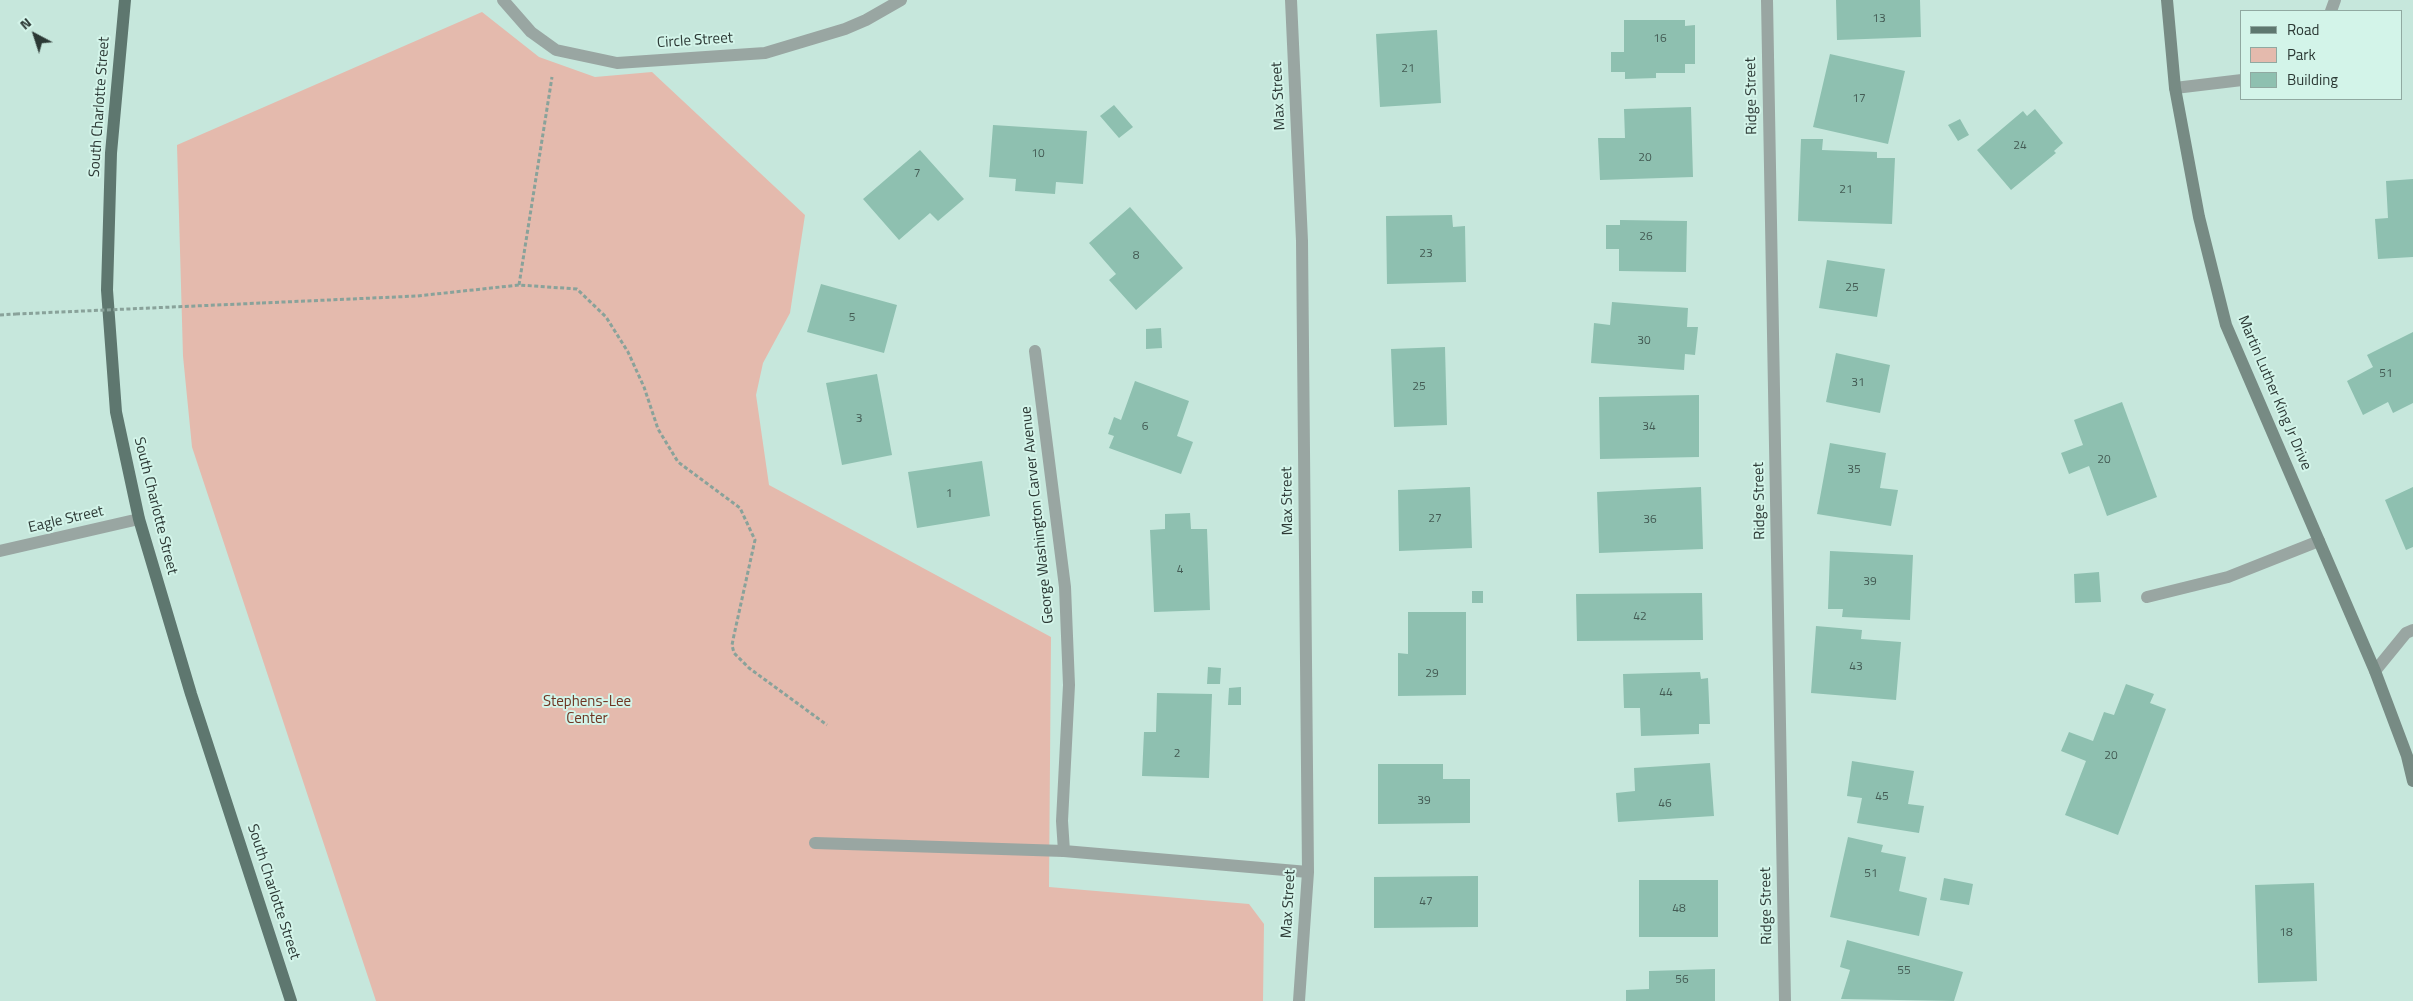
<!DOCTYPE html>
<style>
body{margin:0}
#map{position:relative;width:2413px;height:1001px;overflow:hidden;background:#c6e7dc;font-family:"Titillium Web",sans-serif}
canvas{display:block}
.legend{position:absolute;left:2240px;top:10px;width:162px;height:90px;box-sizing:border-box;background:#d3f4e9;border:1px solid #90a9a1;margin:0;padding:6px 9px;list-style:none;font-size:15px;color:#2c3935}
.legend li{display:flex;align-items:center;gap:10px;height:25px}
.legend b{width:25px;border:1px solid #90a9a1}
.north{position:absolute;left:10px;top:10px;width:50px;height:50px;-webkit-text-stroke:4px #d3f4e9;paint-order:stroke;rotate:320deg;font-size:14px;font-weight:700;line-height:20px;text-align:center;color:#2c3935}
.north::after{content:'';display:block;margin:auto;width:18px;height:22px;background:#2c3935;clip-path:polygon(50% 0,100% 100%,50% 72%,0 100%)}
</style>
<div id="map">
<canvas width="2413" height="1001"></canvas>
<ul class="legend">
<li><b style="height:6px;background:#5e776f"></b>Road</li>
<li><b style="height:14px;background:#e4baad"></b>Park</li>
<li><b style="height:14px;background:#8ec0b0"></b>Building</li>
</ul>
<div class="north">N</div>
</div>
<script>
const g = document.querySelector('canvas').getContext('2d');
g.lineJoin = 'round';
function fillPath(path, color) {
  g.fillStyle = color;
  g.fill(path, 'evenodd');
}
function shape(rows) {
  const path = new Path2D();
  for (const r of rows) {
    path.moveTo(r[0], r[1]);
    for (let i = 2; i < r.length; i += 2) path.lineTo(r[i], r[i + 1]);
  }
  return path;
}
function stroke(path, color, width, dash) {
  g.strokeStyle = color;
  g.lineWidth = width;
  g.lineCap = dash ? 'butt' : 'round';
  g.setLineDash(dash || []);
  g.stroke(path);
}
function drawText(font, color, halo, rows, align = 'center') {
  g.font = font + ' "Titillium Web",sans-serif';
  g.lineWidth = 4;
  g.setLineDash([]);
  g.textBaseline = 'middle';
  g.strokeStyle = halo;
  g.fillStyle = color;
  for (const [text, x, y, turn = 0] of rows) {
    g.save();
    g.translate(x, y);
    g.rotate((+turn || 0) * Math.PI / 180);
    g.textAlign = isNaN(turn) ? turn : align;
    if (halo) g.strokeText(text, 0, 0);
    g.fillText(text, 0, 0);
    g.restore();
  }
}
fillPath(shape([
 [482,12,539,57,595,77,652,72,805,215,790,313,763,363,756,395,769,485,1051,637,1049,887,1249,904,1264,924,1263,1001,376,1001,192,447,183,356,177,145]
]), '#e4baad');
fillPath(shape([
 [1836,0,1920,0,1921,37,1837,40],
 [1624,20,1685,20,1685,26,1695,25,1695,64,1685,64,1685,73,1656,73,1656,78,1625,79,1625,72,1611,72,1611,52,1624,52],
 [1437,30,1441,103,1380,107,1376,34],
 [1830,54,1905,71,1888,144,1813,127],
 [1114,105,1133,127,1119,138,1100,116],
 [1691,107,1693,177,1600,180,1598,138,1625,138,1624,109],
 [2035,109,2063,143,2054,151,2056,153,2011,190,1977,150,2023,111,2027,116],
 [1960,119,1969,135,1958,141,1948,125],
 [993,125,1087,131,1083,184,1056,182,1055,194,1015,191,1016,179,989,177],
 [1801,139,1823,139,1822,150,1877,152,1877,158,1895,158,1892,224,1798,221],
 [920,150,964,199,938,221,930,213,899,240,863,199],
 [2413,179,2413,257,2378,259,2375,219,2388,218,2386,181],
 [1130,207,1183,268,1136,310,1109,280,1116,274,1089,243],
 [1452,215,1453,227,1465,226,1466,282,1387,284,1386,216],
 [1620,220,1687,221,1686,272,1619,271,1619,249,1606,249,1606,225,1620,225],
 [1827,260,1885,269,1877,317,1819,308],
 [821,284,897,305,884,353,807,332],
 [1612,302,1688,308,1687,327,1698,327,1695,355,1685,354,1684,370,1591,363,1594,323,1610,325],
 [1161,328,1162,348,1146,349,1146,329],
 [2413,332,2413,403,2393,413,2388,402,2363,415,2347,381,2373,367,2367,355],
 [1445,347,1447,425,1394,427,1391,349],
 [1836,353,1890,365,1880,413,1826,402],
 [877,374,892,455,842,465,826,383],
 [1135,381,1189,401,1177,436,1193,442,1181,474,1109,448,1114,436,1108,434,1114,417,1121,420],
 [1699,395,1699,457,1600,459,1599,397],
 [2122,402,2157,497,2107,516,2089,466,2069,474,2061,453,2083,445,2074,420],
 [1830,443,1886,453,1880,488,1898,490,1891,526,1817,514],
 [982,461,990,516,917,528,908,472],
 [1470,487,1472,548,1399,551,1398,490],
 [1701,487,1703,549,1599,553,1597,492],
 [2413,487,2413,547,2406,550,2385,500],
 [1190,513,1191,529,1207,529,1210,610,1154,612,1150,530,1165,529,1165,514],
 [1830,551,1913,555,1910,620,1842,617,1843,609,1828,609],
 [2099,572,2101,602,2075,603,2074,574],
 [1472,591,1483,591,1483,603,1472,603],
 [1702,593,1703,640,1577,641,1576,594],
 [1408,612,1466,612,1466,695,1398,696,1398,653,1408,654],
 [1816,626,1862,630,1861,639,1901,642,1896,700,1811,693],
 [1208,667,1221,668,1220,684,1207,684],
 [1700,672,1701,679,1708,678,1710,724,1699,724,1699,734,1641,736,1640,708,1624,708,1623,674],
 [2126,684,2154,694,2150,703,2166,709,2118,835,2065,815,2086,761,2061,751,2069,732,2093,741,2104,712,2114,715],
 [1241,687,1241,705,1228,705,1229,688],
 [1157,693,1212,694,1209,778,1142,776,1144,732,1156,732],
 [1852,761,1914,771,1908,804,1924,806,1919,833,1857,823,1862,798,1847,796],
 [1710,763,1714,816,1618,822,1616,793,1635,791,1634,768],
 [1378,764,1443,764,1443,779,1470,779,1470,823,1378,824],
 [1848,837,1883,845,1881,852,1906,857,1899,891,1927,898,1919,936,1830,917],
 [1478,876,1478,927,1374,928,1374,877],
 [1944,878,1973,884,1969,905,1940,900],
 [1639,880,1718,880,1718,937,1639,937],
 [2314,883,2317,981,2258,983,2255,885],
 [1847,940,1963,972,1954,1001,1841,999,1850,970,1840,967],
 [1715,969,1715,1001,1626,1001,1626,990,1649,989,1649,971]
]), '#8ec0b0');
stroke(shape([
 [519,285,552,77],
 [262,303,417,296,519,285,577,289,606,317,628,352,644,387,658,429,678,462,740,508,755,540,734,635,732,645,734,653,749,668,827,725],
 [0,315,16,314]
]), '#89a29a', 3, [4, 2.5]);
stroke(shape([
 [2147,597,2228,577,2319,541],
 [815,843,1064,851]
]), '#99a6a2', 12);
stroke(shape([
 [503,0,531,32,556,50,617,63,765,53,845,29,866,20,901,0],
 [1291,0,1302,241,1308,872,1299,1001],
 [1767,0,1785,1001],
 [2331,11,2335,0],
 [2175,88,2242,80],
 [1035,351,1065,587,1069,685,1062,821,1064,851,1308,872],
 [0,551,139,519],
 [2375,671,2406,633,2413,630]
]), '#99a6a2', 12);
stroke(shape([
 [2167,0,2175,88,2199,217,2226,325,2375,671,2407,756,2413,781]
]), '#778b84', 12);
stroke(shape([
 [125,0,111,153,107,290,116,412,139,519,191,694,291,1001]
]), '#5e776f', 12);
stroke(shape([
 [16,314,262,303]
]), '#89a29a', 3, [4, 2.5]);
drawText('12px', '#445b54', null, [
 ["13",1879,19],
 ["16",1660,39],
 ["21",1408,69],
 ["17",1859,99],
 ["24",2020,146],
 ["10",1038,154],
 ["20",1645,158],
 ["7",917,174],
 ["21",1846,190],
 ["26",1646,237],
 ["23",1426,254],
 ["8",1136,256],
 ["25",1852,288],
 ["5",852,318],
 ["30",1644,341],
 ["51",2386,374],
 ["31",1858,383],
 ["25",1419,387],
 ["3",859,419],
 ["6",1145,427],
 ["34",1649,427],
 ["20",2104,460],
 ["35",1854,470],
 ["1",949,494],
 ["27",1435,519],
 ["36",1650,520],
 ["4",1180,570],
 ["39",1870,582],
 ["42",1640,617],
 ["43",1856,667],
 ["29",1432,674],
 ["44",1666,693],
 ["2",1177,754],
 ["20",2111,756],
 ["45",1882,797],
 ["39",1424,801],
 ["46",1665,804],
 ["51",1871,874],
 ["47",1426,902],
 ["48",1679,909],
 ["18",2286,933],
 ["55",1904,971],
 ["56",1682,980]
]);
drawText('15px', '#2c3935', '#d3f4e9', [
 ["Circle Street",695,41,-4],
 ["Max Street",1279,96,-93],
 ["Ridge Street",1752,96,-91],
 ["South Charlotte Street",100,107,-86],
 ["Martin Luther King Jr Drive",2274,393,67],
 ["Max Street",1288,501,-91],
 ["Ridge Street",1760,501,-91],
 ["South Charlotte Street",155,506,76],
 ["George Washington Carver Avenue",1038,515,-96],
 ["Eagle Street",66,520,-13],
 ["South Charlotte Street",273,892,72],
 ["Max Street",1289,904,-87],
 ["Ridge Street",1767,906,-91]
]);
drawText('15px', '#6e3522', '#d3f4e9', [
 ["Stephens-Lee",587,702],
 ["Center",587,719]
]);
</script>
